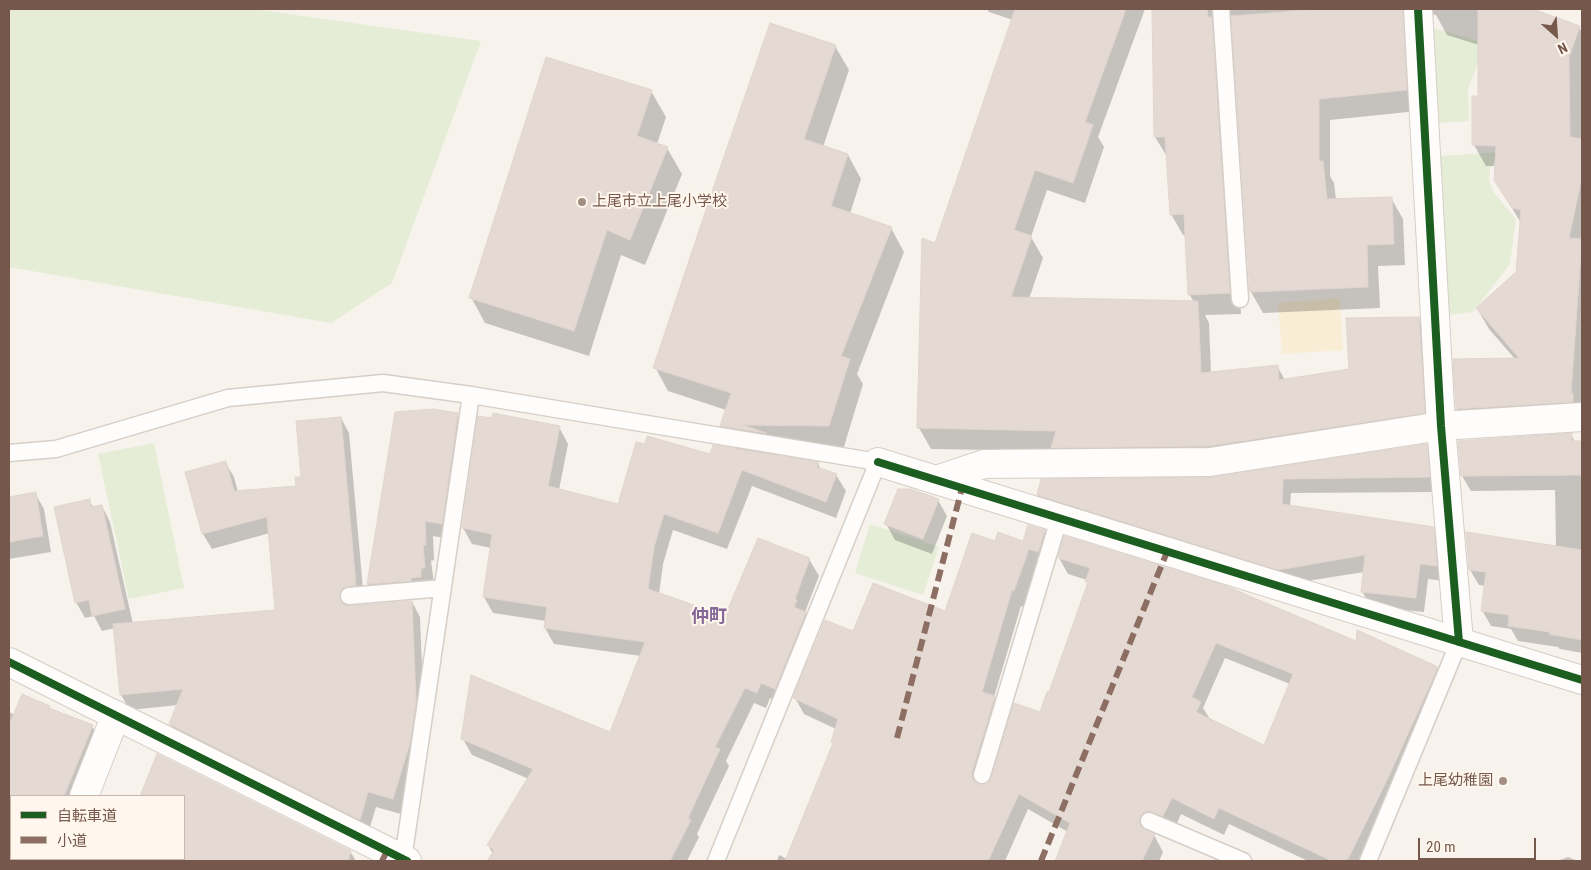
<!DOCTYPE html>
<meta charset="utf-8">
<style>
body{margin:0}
#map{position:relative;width:1591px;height:870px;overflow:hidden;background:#f7f2ec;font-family:"Roboto Condensed","Noto Sans JP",sans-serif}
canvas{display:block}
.frame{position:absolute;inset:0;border:10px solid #75584b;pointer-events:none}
.legend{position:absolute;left:10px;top:795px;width:175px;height:65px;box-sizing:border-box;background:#fff7ed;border:1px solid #c8b7ac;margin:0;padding:6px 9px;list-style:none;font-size:15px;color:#75584b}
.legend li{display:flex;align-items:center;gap:10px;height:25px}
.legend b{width:25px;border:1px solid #c8b7ac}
.north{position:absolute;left:1531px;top:10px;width:50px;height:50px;-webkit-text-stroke:4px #fff7ed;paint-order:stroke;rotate:154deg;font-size:14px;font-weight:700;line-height:20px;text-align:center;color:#75584b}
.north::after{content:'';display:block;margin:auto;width:18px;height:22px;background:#75584b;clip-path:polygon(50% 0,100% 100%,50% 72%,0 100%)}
.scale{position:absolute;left:1418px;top:838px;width:118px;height:22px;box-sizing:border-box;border:2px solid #75584b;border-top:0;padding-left:6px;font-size:15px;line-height:18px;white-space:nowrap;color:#75584b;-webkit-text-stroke:4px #fff7ed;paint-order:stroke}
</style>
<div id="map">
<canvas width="1591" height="870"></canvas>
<div class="frame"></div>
<ul class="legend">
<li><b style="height:6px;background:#1b5e20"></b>自転車道</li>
<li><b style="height:6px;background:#8d6e63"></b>小道</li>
</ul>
<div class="north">N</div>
<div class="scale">20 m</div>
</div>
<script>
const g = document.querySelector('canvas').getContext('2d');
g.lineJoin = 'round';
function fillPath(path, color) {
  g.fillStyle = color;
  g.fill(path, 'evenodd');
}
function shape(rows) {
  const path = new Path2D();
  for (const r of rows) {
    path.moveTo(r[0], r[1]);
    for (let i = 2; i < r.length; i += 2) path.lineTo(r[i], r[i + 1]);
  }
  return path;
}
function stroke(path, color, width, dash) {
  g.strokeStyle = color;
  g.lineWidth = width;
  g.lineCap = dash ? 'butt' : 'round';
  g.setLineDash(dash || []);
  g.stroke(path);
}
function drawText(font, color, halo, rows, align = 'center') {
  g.font = font + ' "Roboto Condensed","Noto Sans JP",sans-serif';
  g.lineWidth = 4;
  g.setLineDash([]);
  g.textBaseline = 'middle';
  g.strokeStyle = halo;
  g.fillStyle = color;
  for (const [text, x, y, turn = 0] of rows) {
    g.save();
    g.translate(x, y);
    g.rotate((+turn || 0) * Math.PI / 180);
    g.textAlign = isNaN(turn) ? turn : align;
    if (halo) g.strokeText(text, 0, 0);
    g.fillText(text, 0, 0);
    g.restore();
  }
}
fillPath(shape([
 [9,9,254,9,481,41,392,283,331,323,9,267],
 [1433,28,1486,43,1468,89,1469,121,1437,123],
 [1500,152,1490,169,1489,181,1494,193,1516,219,1510,264,1473,312,1446,315,1440,156],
 [154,443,184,588,129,599,98,454],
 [870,524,939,547,923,595,855,573]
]), '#e5edd7');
fillPath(shape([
 [1340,298,1343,350,1282,354,1278,303]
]), '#f9eed5');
fillPath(shape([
 [987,9,1145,9,1098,137,1104,147,1085,203,1047,190,1031,237,1043,258,1029,299,1194,302,1189,294,1186,235,1183,235,1171,214,1168,158,1155,137,1153,9,1530,9,1579,27,1582,33,1582,423,1469,430,1457,409,1454,360,1515,359,1489,329,1477,308,1518,273,1521,223,1495,180,1496,166,1486,166,1474,145,1479,97,1479,45,1447,35,1436,15,1430,14,1418,111,1330,120,1330,176,1334,183,1336,200,1391,198,1403,219,1405,265,1378,266,1380,308,1263,313,1251,292,1233,19,1224,25,1222,31,1241,314,1205,315,1209,323,1211,373,1277,366,1285,380,1350,370,1419,319,1431,340,1436,434,1221,467,1054,451,931,449,919,428,936,244,1013,20,989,12],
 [835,46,849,70,823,147,848,155,861,179,850,214,891,228,904,252,857,374,863,384,843,450,773,448,778,457,818,463,821,470,836,475,846,491,836,518,752,486,727,549,673,530,663,564,659,594,726,617,809,559,819,576,805,612,815,629,784,705,770,698,766,708,754,703,726,761,729,766,697,834,699,837,687,861,488,861,493,854,488,845,529,779,472,755,463,739,611,734,641,656,554,644,545,628,546,621,493,613,484,597,491,548,472,544,463,528,559,427,568,444,559,490,619,506,710,455,735,450,721,426,726,410,668,391,655,367],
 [651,91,666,117,657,144,667,148,682,174,645,265,621,255,589,356,485,323,471,297],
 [396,413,457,414,466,430,450,539,433,536,434,560,431,561,434,583,377,599,368,584],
 [341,418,349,433,364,600,351,603,348,607,412,602,420,617,424,716,418,758,401,814,376,807,368,834,179,740,170,724,178,705,130,710,121,695,115,628,102,631,94,616,85,618,76,602,89,501,94,508,102,506,110,522,133,624,276,611,270,533,212,549,203,534,186,473,225,462,234,477,238,492,297,487],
 [1571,435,1576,443,1582,443,1582,653,1560,649,1558,647,1518,641,1511,629,1491,626,1482,610,1485,586,1479,585,1470,570,1556,547,1555,490,1471,491,1462,476],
 [1426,445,1435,460,1437,492,1291,493,1290,507,1433,528,1442,543,1445,581,1428,579,1424,612,1371,607,1362,591,1364,572,1288,584,1047,510,1038,495,1212,479],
 [35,493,44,509,51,552,9,559,9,498],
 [938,500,947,516,932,554,895,540,886,524],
 [1044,531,1054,548,1038,565,1023,607,1021,606,994,697,1004,714,982,785,989,784,1041,714,1088,584,1087,580,1068,574,1059,558,1357,642,1437,668,1446,685,1364,861,1308,861,1229,824,1224,835,1181,814,1173,832,1152,830,1150,833,1154,835,1163,852,1159,861,1056,861,1068,832,1028,809,1005,861,777,861,779,855,787,859,834,745,832,742,836,729,804,714,795,698,854,633,945,613,996,542,1024,542],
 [1225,658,1290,684,1264,746,1210,719,1203,708],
 [49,707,50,710,92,726,101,743,80,796,11,796,11,859,55,859,54,861,9,861,9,712,15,715],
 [158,755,350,851,356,861,76,861,63,859,184,859,184,796,142,796],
 [1568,857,1578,861,1557,861]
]), '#0003');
const building = shape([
 [1015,9,1126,9,1085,122,1093,125,1073,183,1035,170,1014,230,1032,236,1011,297,1198,301,1201,373,1278,365,1279,380,1349,369,1346,318,1419,317,1425,413,1209,446,1051,448,1056,431,917,428,922,238,935,243,1015,9],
 [1152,9,1207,9,1208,17,1212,17,1230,293,1188,295,1184,214,1170,215,1165,137,1154,137,1152,9],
 [1320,9,1403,9,1407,90,1319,99,1319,161,1323,161,1327,199,1392,197,1394,244,1367,245,1368,287,1250,292,1231,16,1320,9],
 [1478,9,1533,9,1580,26,1569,57,1570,137,1582,139,1582,176,1569,238,1582,239,1571,393,1573,393,1573,402,1456,409,1453,359,1519,358,1476,308,1516,272,1521,210,1512,208,1494,180,1496,146,1472,145,1472,96,1478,96,1478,9],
 [770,23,836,45,804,139,848,154,831,206,892,227,841,356,850,359,829,426,743,425,766,433,720,426,731,393,653,368,717,177,770,23],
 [546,57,652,90,637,136,668,147,630,240,607,230,574,331,469,298,546,57],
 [433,409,458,413,442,524,425,521,426,545,423,545,425,568,421,568,421,577,411,578,411,581,367,584,395,412,433,409],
 [493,413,560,426,548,486,618,504,636,442,645,444,647,436,710,454,713,445,819,462,817,467,837,474,826,502,742,470,718,533,664,514,654,547,648,589,725,616,758,538,810,558,795,599,797,600,794,607,806,612,775,689,761,683,757,693,745,688,715,747,720,749,688,818,691,820,670,861,487,861,494,850,487,845,533,769,461,739,471,675,610,732,645,642,544,628,547,607,483,597,492,534,462,528,478,416,492,418,493,413],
 [341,417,356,585,343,588,340,592,341,601,344,605,350,606,412,601,416,701,410,743,393,799,368,792,360,820,169,724,183,689,120,695,113,624,275,610,267,517,202,534,185,472,226,461,234,491,296,486,295,477,301,477,296,421,341,417],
 [1572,433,1572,441,1582,441,1582,475,1461,476,1458,441,1572,433],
 [1427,444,1430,477,1283,479,1282,504,1434,527,1437,566,1420,564,1416,598,1361,592,1365,555,1278,570,1037,495,1041,479,1212,477,1427,444],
 [898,489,911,489,939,499,923,539,884,524,898,489],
 [36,492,43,536,9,542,9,497,36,492],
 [90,499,91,507,102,505,125,609,92,616,89,600,75,603,54,507,90,499],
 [1028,525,1045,530,1038,552,1029,549,1014,591,1012,590,982,692,995,696,972,772,972,778,975,782,984,785,988,783,991,778,1014,703,1040,712,1047,692,1049,692,1088,582,1085,582,1090,568,1058,558,1064,536,1226,586,1356,641,1357,630,1438,667,1389,776,1347,861,1332,861,1219,808,1214,819,1172,798,1163,816,1148,811,1143,813,1140,817,1139,822,1141,827,1155,834,1142,861,1055,861,1070,823,1019,794,988,861,785,861,833,743,831,742,838,719,793,698,825,620,853,631,873,583,945,611,972,533,995,541,998,532,1023,541,1028,525],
 [1216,643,1293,674,1264,745,1196,712,1201,702,1192,697,1216,643],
 [1466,532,1582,550,1582,640,1549,634,1550,632,1508,626,1509,615,1481,611,1486,572,1469,570,1466,532],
 [22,694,50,706,49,708,93,725,64,796,9,796,9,725,22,694],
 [157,754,351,851,348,861,184,861,184,796,140,796,157,754]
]);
fillPath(building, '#e4dad3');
stroke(building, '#e0d5ce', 1);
const service = shape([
 [1221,9,1240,299],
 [9,453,56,449,228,398,383,383,471,395,878,462,716,861],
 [349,596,443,588],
 [982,775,1059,519],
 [1149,821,1243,861],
 [16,859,22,861],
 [403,859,471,395],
 [1368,861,1459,642]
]);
const minor = shape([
 [1418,9,1441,426,1459,642],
 [878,462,1582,680],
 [936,480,984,464,1210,462,1441,426,1582,417],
 [9,662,407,861],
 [84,796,116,715],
 [58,861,59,859]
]);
stroke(service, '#d6cec8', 19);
stroke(minor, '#d6cec8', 30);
stroke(service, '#fefdfc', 16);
stroke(minor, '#fefdfc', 28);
stroke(shape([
 [897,738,962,488],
 [382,861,387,851],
 [1041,861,1167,552]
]), '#8d6e63', 6, [12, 6]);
stroke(shape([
 [1418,9,1441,426,1459,642],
 [878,462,1582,680],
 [9,662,407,861]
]), '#1b5e20', 8);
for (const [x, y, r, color] of [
 [582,202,5,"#a28e83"],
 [1503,781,5,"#a28e83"]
]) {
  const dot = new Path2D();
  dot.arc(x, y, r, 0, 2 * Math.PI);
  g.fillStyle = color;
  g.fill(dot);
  stroke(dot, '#fff7ed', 2);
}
drawText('15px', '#75584b', '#fff7ed', [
 ["上尾市立上尾小学校",592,202],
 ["上尾幼稚園",1493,781,"right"]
], 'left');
drawText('bold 18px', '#856798', '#fff7ed', [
 ["仲町",709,617]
]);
</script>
